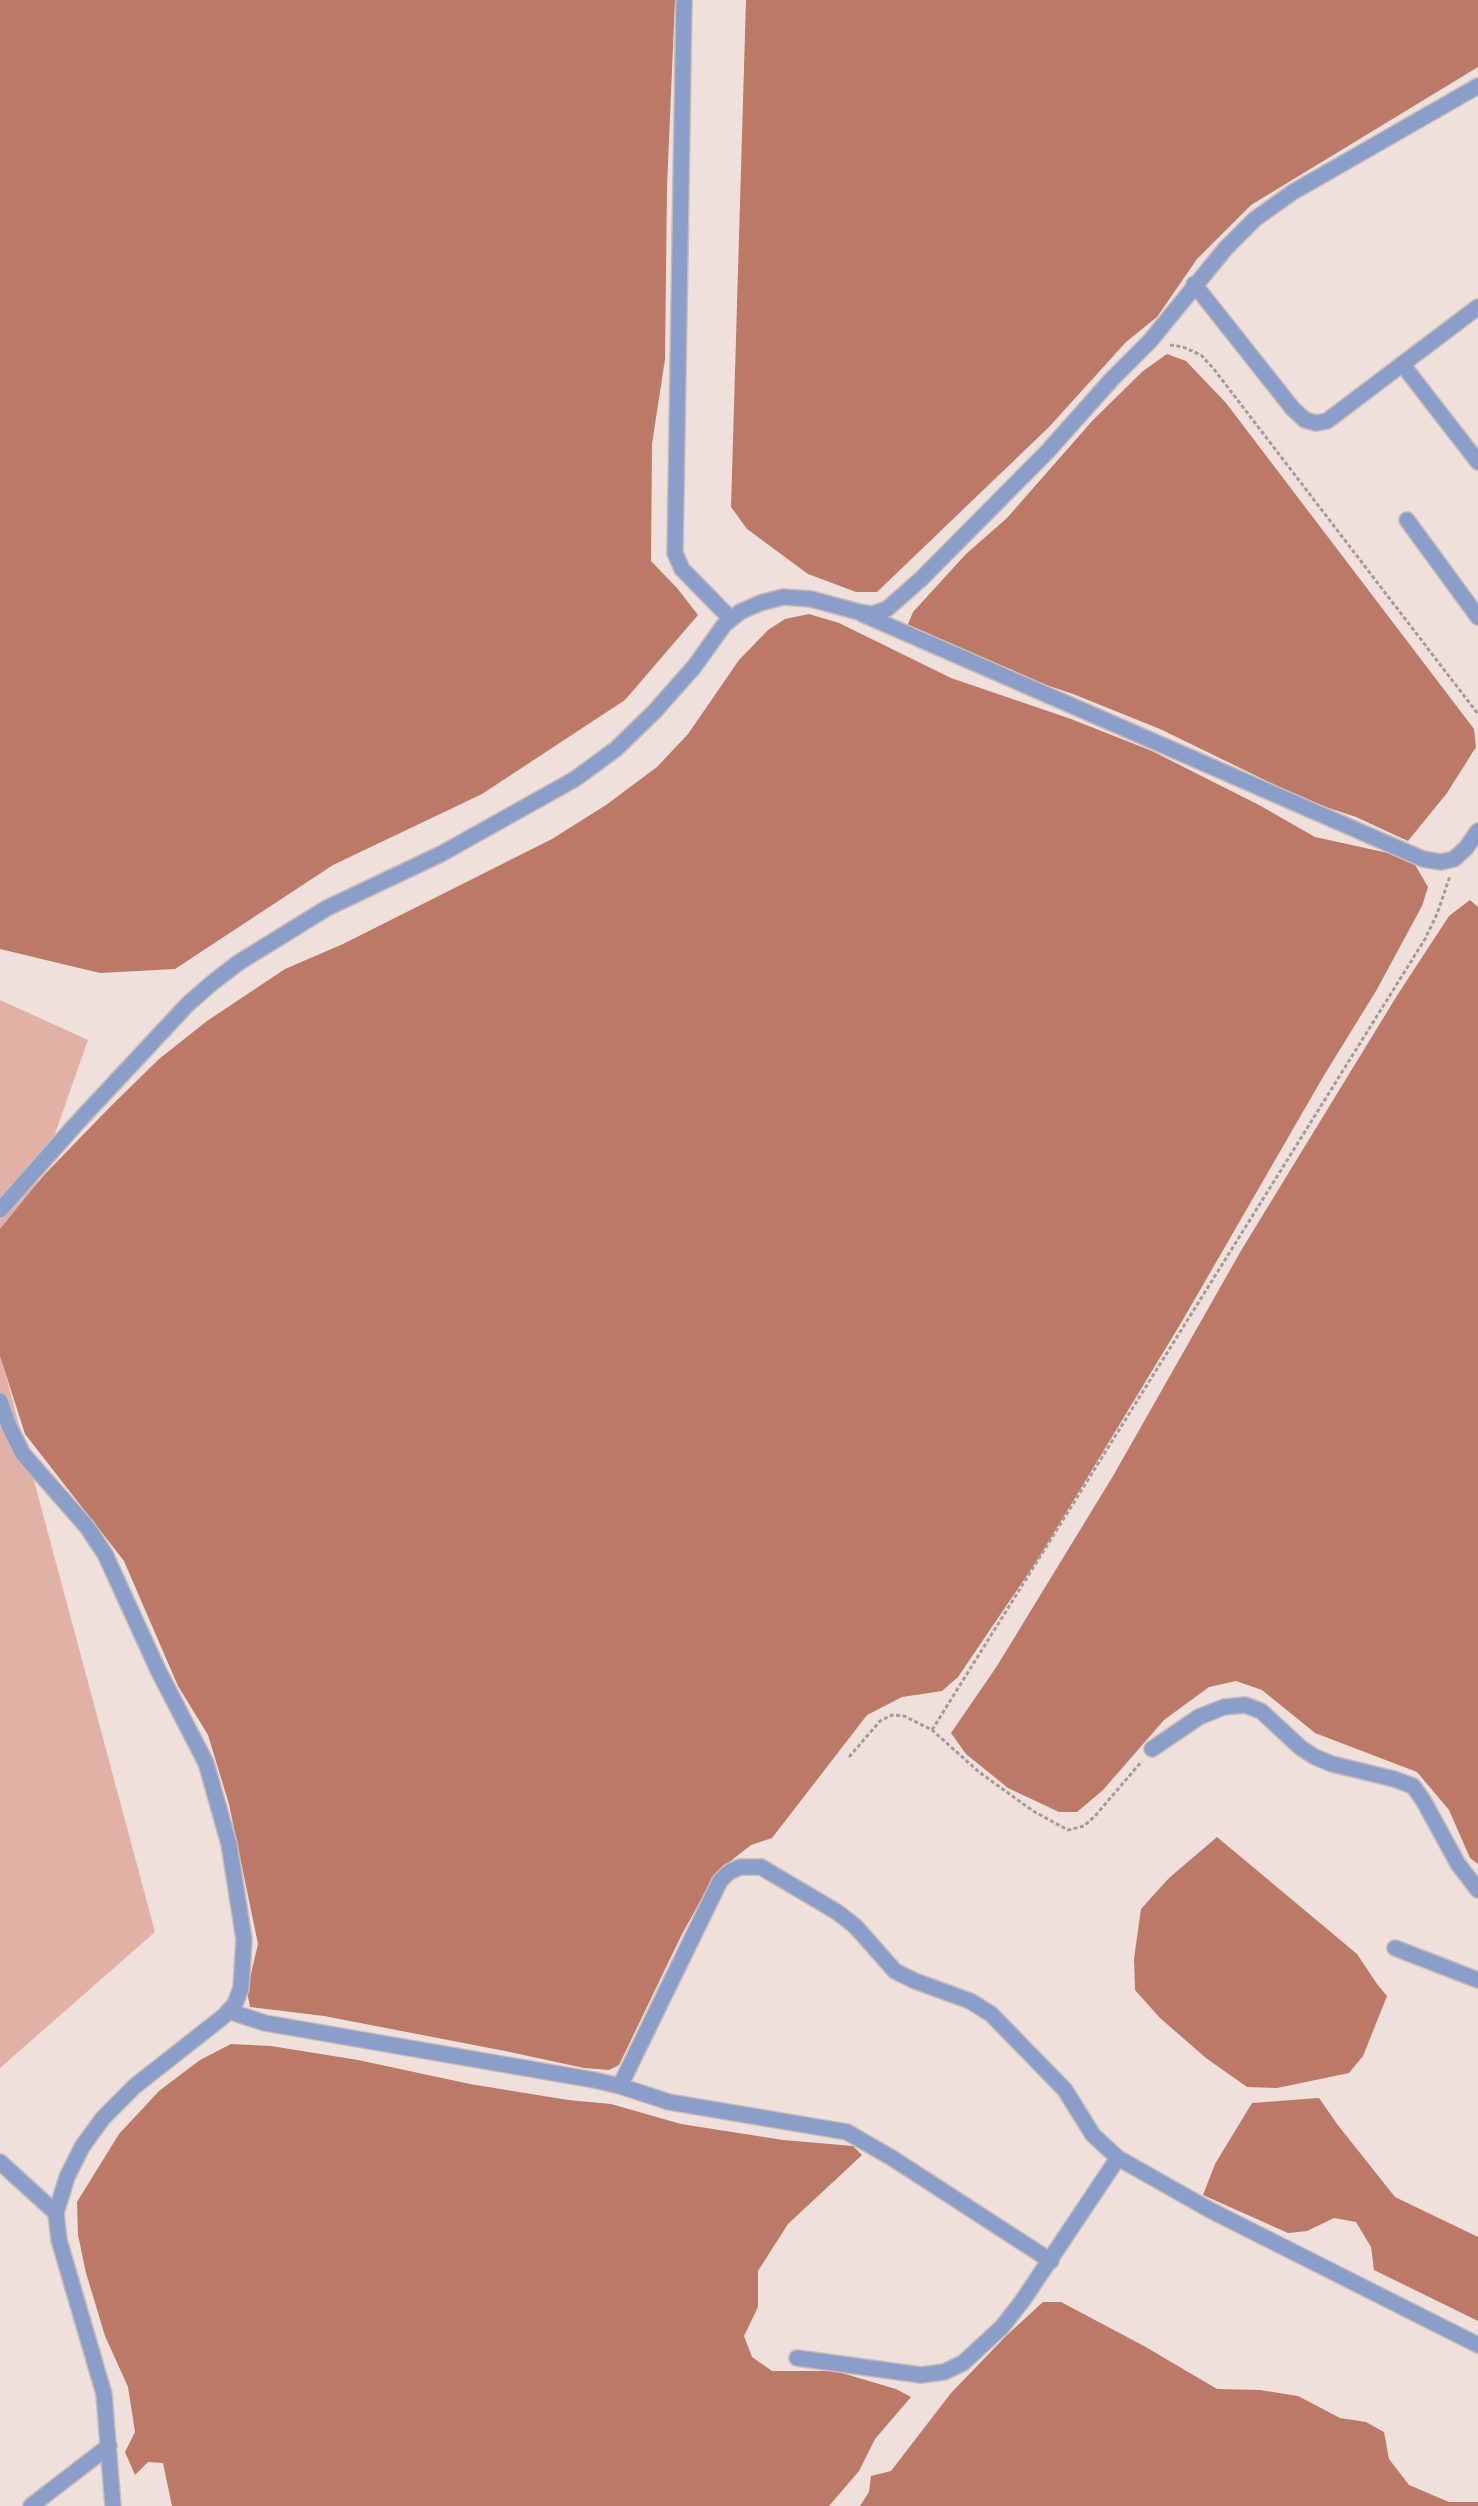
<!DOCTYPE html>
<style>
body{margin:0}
canvas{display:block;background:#efe0db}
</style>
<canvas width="1478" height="2506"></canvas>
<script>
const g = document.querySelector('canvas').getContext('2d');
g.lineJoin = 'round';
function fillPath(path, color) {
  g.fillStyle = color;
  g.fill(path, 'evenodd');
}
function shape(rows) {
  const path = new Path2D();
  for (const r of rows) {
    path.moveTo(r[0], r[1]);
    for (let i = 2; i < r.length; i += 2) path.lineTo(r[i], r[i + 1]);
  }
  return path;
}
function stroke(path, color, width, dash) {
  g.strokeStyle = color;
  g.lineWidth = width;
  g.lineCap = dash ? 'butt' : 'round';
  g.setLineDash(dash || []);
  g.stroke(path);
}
fillPath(shape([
 [0,1000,88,1040,0,1290],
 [0,1354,155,1932,0,2068]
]), '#e2b1a5');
fillPath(shape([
 [0,0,675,0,667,186,665,359,652,444,651,561,677,588,698,615,625,700,482,794,333,865,175,969,100,973,0,949],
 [746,0,1478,0,1478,67,1251,205,1197,259,1157,317,1126,342,1049,427,877,592,856,592,808,574,747,529,731,507],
 [1167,354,1186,361,1226,403,1474,729,1476,747,1447,793,1408,841,1356,817,1308,801,1160,729,1073,694,928,645,910,633,908,624,913,612,966,554,1007,518,1093,420,1143,371],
 [809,614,839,623,951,678,1071,719,1152,751,1259,805,1315,837,1388,853,1414,863,1428,887,1422,906,1376,991,1323,1077,1181,1323,1038,1559,958,1677,942,1691,902,1697,867,1715,772,1838,751,1845,723,1867,709,1885,681,1936,619,2065,609,2070,584,2068,505,2051,324,2016,250,2007,247,1991,258,1944,229,1804,208,1735,178,1686,124,1561,25,1434,0,1356,0,1229,44,1175,111,1106,159,1059,207,1021,285,969,343,944,552,839,606,805,657,767,688,734,739,660,768,630,785,619],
 [1470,900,1478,907,1478,1864,1470,1858,1449,1810,1417,1772,1315,1733,1262,1690,1236,1681,1209,1687,1164,1720,1103,1790,1077,1812,1059,1812,1008,1788,966,1754,951,1733,997,1666,1113,1476,1242,1249,1398,994,1449,916],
 [1217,1837,1357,1954,1377,1984,1387,1996,1363,2056,1349,2073,1277,2088,1247,2087,1206,2058,1160,2018,1135,1990,1134,1959,1141,1909,1169,1878],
 [231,2044,271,2046,358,2060,470,2084,568,2100,611,2104,681,2124,783,2140,853,2146,862,2155,788,2224,758,2271,758,2307,744,2336,752,2357,772,2371,835,2371,896,2389,911,2397,875,2439,859,2471,829,2506,172,2506,163,2463,148,2462,135,2475,125,2452,135,2432,128,2387,105,2336,86,2273,78,2235,77,2202,119,2134,159,2091,200,2060],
 [1319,2098,1337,2124,1395,2197,1478,2237,1478,2321,1374,2270,1371,2247,1356,2222,1334,2218,1307,2231,1288,2233,1203,2195,1215,2164,1252,2103],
 [1043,2302,1061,2302,1144,2346,1217,2389,1260,2390,1298,2396,1340,2418,1366,2422,1384,2432,1389,2459,1409,2485,1449,2502,1478,2502,1478,2506,860,2506,869,2492,871,2476,891,2471,951,2393,1006,2336]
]), '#bc7968');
const minor = shape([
 [684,0,675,553,682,569,731,619],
 [1194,284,1293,409,1305,420,1316,423,1327,421,1478,307],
 [1402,364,1478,462],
 [1407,520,1478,617],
 [862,614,1423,859,1441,862,1454,859,1466,848,1478,831],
 [0,1210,77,1123,188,1004,212,983,238,963,327,908,441,854,575,779,616,749,655,711,694,667,724,625,740,612,760,603,783,597,811,599,859,612,872,614,887,609,921,579,1047,452,1112,379,1150,341,1226,248,1255,219,1293,192,1478,86],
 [0,1401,9,1426,23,1454,87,1527,105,1554,158,1670,206,1763,229,1844,244,1939,241,1988,235,2004,224,2016,135,2086,103,2118,82,2147,67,2177,56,2213,59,2240,104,2394,113,2506],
 [1152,1749,1199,1717,1224,1707,1245,1705,1261,1711,1301,1748,1315,1757,1332,1764,1394,1779,1413,1786,1423,1800,1458,1864,1478,1890],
 [1395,1948,1478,1980],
 [228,2011,265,2023,594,2080,620,2086,669,2102,847,2132,892,2158,1051,2261],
 [620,2086,720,1881,729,1872,740,1867,761,1867,837,1912,855,1926,895,1971,915,1981,970,2001,991,2014,1065,2090,1093,2135,1118,2158,1210,2210,1478,2345],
 [0,2162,56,2213],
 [797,2358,921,2375,944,2372,963,2363,1002,2327,1023,2300,1118,2158],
 [31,2506,109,2446]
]);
stroke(minor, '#c9bcb8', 18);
stroke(shape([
 [1170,345,1183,347,1201,355,1213,368,1478,714],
 [932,1730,1425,939,1437,914,1450,876],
 [849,1757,880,1721,892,1715,904,1716,932,1730,979,1772,1033,1811,1068,1830,1084,1826,1095,1816,1142,1761]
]), '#a79b97', 3, [4, 2.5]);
stroke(minor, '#8b9ec9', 15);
</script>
